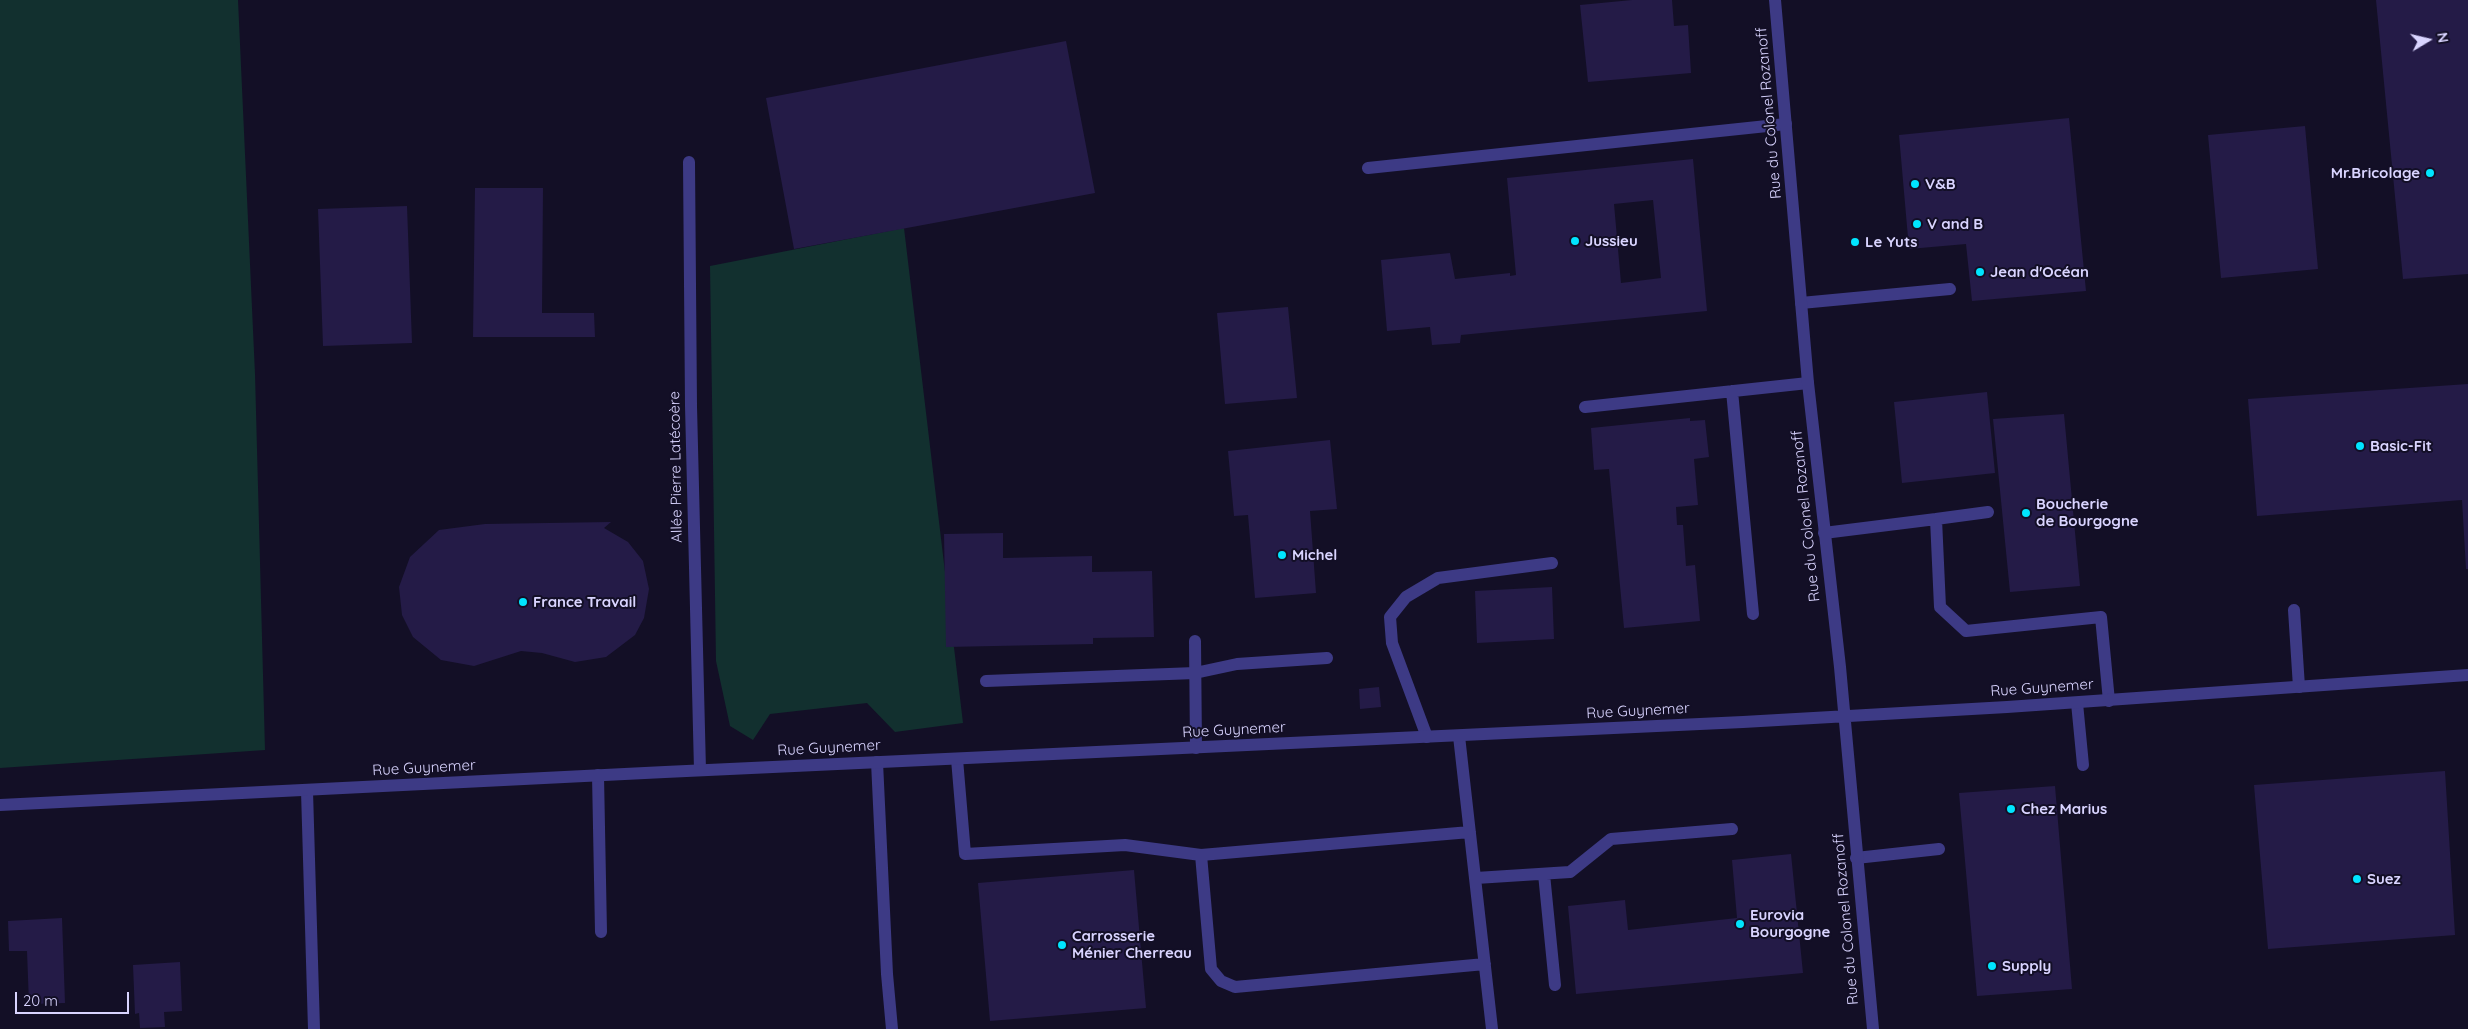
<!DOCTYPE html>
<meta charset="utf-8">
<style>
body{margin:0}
#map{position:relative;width:2468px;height:1029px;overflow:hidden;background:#130f26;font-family:Quicksand,sans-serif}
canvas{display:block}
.north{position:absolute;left:2403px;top:15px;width:50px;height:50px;-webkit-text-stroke:4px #130f26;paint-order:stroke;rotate:81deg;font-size:14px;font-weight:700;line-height:20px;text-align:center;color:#d9d4ff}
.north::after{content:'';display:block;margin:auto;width:18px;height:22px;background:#d9d4ff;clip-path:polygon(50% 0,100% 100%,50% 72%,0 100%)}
.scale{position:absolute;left:15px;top:992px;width:114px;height:22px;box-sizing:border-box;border:2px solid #d9d4ff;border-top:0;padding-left:6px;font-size:15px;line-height:18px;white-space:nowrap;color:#d9d4ff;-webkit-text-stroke:4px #130f26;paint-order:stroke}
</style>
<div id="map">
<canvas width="2468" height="1029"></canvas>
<div class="north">N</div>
<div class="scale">20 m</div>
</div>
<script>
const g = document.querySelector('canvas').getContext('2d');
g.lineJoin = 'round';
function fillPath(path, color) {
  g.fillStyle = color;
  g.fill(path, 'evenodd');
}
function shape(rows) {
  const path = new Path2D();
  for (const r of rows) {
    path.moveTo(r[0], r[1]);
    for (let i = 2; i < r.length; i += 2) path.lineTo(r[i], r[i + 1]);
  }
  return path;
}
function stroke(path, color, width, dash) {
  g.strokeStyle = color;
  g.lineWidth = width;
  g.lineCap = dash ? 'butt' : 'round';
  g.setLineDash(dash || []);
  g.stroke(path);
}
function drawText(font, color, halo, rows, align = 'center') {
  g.font = font + ' Quicksand,sans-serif';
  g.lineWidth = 4;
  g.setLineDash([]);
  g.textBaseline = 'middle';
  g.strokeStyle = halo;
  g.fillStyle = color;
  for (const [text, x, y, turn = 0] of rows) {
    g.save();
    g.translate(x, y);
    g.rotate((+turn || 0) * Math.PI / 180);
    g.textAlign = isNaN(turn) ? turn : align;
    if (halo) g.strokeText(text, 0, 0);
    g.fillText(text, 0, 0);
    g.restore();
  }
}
fillPath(shape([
 [0,0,238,0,255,374,265,750,0,768],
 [904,228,963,723,895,732,867,703,770,714,753,740,730,726,716,661,710,266]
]), '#12302f');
fillPath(shape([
 [1632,0,1672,0,1674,26,1688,25,1691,73,1588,82,1580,5],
 [2376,0,2468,0,2468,274,2403,279],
 [1066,41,1095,193,794,249,766,98],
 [2069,118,2086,291,1972,301,1966,244,1909,249,1899,135],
 [2305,126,2318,269,2221,278,2208,135],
 [1693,159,1707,311,1461,335,1460,343,1432,345,1430,327,1387,331,1381,260,1450,253,1455,279,1510,273,1510,276,1516,275,1507,178],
 [1653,200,1661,278,1621,283,1614,204],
 [475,188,543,188,542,313,594,313,595,337,473,337],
 [407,206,412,343,323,346,318,209],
 [1288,307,1297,398,1225,404,1217,313],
 [2468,384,2468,569,2466,569,2462,500,2257,516,2248,399],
 [1987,392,1995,473,1902,483,1894,402],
 [2064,414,2080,586,2010,592,1993,419],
 [1690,418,1690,421,1705,420,1709,457,1694,459,1698,505,1676,507,1677,525,1683,525,1686,566,1695,565,1700,621,1624,628,1609,469,1594,470,1591,428],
 [1330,440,1337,509,1310,511,1316,593,1255,598,1248,515,1234,516,1228,451],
 [611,522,604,528,628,542,643,561,649,589,644,618,635,635,606,657,575,662,542,653,521,651,474,666,441,660,413,637,402,615,399,587,410,557,439,530,485,524],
 [1003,533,1003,558,1092,556,1092,572,1152,571,1154,637,1093,638,1093,644,946,647,944,534],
 [1552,587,1554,639,1477,643,1475,591],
 [1379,687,1381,707,1360,709,1359,689],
 [2445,771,2455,935,2268,949,2254,785],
 [2055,786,2072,989,1977,996,1959,793],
 [1791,854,1803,973,1576,994,1568,906,1625,900,1628,930,1737,918,1732,860],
 [1134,870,1146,1008,990,1021,978,883],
 [62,918,65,1003,29,1004,27,951,9,951,8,921],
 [180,962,182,1011,164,1012,165,1027,140,1028,139,1013,135,1014,133,965]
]), '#241b47');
stroke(shape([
 [689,162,691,406,700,770],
 [1368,168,1786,124],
 [1801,303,1950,289],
 [1732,391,1753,614],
 [1585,407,1808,383],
 [1936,519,1988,512],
 [1824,533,1936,519,1940,607,1966,631,2101,617,2109,701],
 [2294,610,2299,687],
 [1195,641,1196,748],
 [986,681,1195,673,1237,664,1327,658],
 [2077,703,2083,765],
 [1459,736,1492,1029],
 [1427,737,1392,643,1390,617,1406,597,1438,578,1552,563],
 [957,759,965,854,1125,845,1201,855],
 [877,762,887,974,892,1029],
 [598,775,601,932],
 [307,791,314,1029],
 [1470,832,1201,855,1211,969,1221,981,1235,987,1485,964],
 [1856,858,1939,849],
 [1544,874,1555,985],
 [1476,878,1570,872,1611,839,1732,829]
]), '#3d3a85', 12);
stroke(shape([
 [1775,0,1808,383,1840,667,1873,1029],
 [0,805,665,772,1743,722,2007,707,2468,675]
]), '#3d3a85', 12);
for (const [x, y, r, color] of [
 [2430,173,5,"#00e5ff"],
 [1915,184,5,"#00e5ff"],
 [1917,224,5,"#00e5ff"],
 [1575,241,5,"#00e5ff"],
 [1855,242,5,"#00e5ff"],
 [1980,272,5,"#00e5ff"],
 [2360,446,5,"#00e5ff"],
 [2026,513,5,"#00e5ff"],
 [1282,555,5,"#00e5ff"],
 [523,602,5,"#00e5ff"],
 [2011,809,5,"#00e5ff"],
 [2357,879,5,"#00e5ff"],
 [1740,924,5,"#00e5ff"],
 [1062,945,5,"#00e5ff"],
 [1992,966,5,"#00e5ff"]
]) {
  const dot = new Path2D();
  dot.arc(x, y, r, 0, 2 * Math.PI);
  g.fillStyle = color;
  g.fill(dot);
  stroke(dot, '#130f26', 2);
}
drawText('15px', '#d9d4ff', '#130f26', [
 ["Rue du Colonel Rozanoff",1769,113,-95],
 ["Allée Pierre Latécoère",676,467,-91],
 ["Rue du Colonel Rozanoff",1806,516,-96],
 ["Rue Guynemer",2042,688,-4],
 ["Rue Guynemer",1638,711,-3],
 ["Rue Guynemer",1234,730,-3],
 ["Rue Guynemer",829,748,-3],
 ["Rue Guynemer",424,768,-3],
 ["Rue du Colonel Rozanoff",1846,919,-95]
]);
drawText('bold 15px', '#d9d4ff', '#130f26', [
 ["Mr.Bricolage",2420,173,"right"],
 ["V&B",1925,184],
 ["V and B",1927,224],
 ["Jussieu",1585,241],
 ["Le Yuts",1865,242],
 ["Jean d'Océan",1990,272],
 ["Basic-Fit",2370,446],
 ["Boucherie",2036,504],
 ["de Bourgogne",2036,521],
 ["Michel",1292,555],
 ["France Travail",533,602],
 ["Chez Marius",2021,809],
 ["Suez",2367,879],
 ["Eurovia",1750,915],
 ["Bourgogne",1750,932],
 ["Carrosserie",1072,936],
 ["Ménier Cherreau",1072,953],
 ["Supply",2002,966]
], 'left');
</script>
